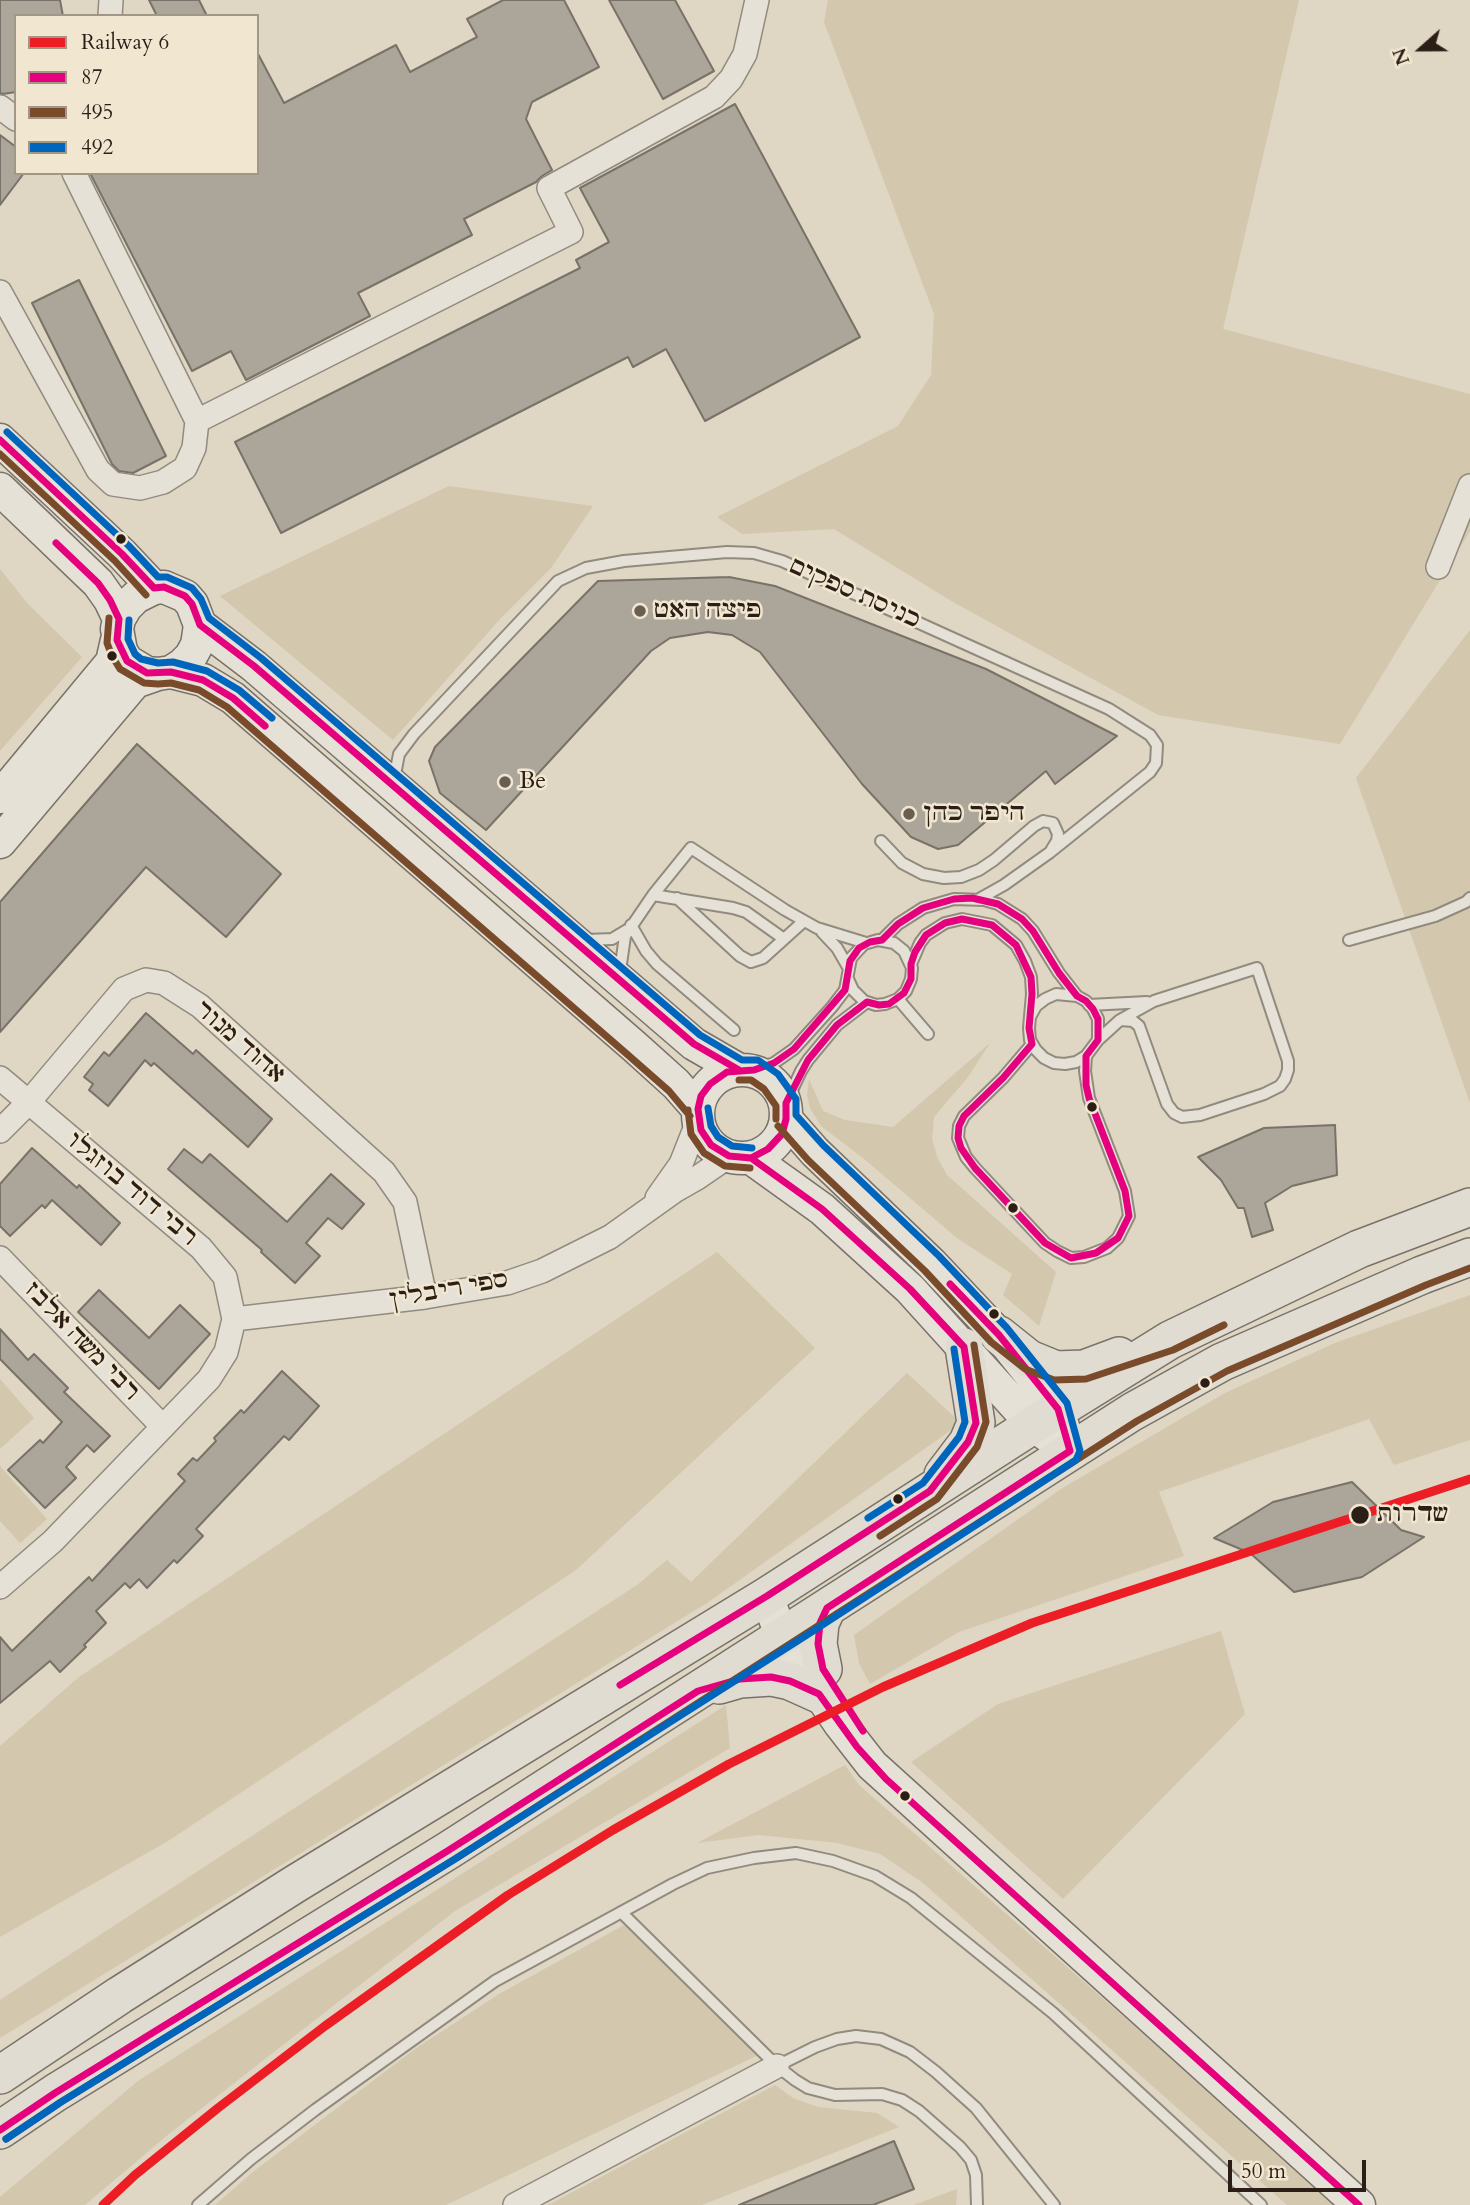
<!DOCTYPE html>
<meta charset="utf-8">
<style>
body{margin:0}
#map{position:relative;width:1470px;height:2205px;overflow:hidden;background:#dfd6c3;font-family:Cardo,serif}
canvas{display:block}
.legend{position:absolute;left:14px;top:14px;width:245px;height:161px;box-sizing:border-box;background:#f1e7d1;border:2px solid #a29786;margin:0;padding:9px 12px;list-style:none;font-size:21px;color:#2b1e16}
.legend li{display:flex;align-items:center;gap:14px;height:35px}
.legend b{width:35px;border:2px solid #a29786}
.north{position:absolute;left:1386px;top:14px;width:70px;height:70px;-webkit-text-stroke:5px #f1e7d1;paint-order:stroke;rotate:249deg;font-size:19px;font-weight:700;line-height:28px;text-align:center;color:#2b1e16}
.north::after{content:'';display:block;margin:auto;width:24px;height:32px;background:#2b1e16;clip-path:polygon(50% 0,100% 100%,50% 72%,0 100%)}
.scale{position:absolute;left:1228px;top:2160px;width:138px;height:32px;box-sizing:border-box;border:4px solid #2b1e16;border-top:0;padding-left:9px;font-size:21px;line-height:24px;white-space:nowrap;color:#2b1e16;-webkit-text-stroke:5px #f1e7d1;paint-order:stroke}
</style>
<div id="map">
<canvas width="1470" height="2205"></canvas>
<ul class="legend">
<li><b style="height:9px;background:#ed1d26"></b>Railway 6</li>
<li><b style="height:9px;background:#e5007d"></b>87</li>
<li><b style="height:9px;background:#7a4b2a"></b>495</li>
<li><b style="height:9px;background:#0065bd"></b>492</li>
</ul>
<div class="north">N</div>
<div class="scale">50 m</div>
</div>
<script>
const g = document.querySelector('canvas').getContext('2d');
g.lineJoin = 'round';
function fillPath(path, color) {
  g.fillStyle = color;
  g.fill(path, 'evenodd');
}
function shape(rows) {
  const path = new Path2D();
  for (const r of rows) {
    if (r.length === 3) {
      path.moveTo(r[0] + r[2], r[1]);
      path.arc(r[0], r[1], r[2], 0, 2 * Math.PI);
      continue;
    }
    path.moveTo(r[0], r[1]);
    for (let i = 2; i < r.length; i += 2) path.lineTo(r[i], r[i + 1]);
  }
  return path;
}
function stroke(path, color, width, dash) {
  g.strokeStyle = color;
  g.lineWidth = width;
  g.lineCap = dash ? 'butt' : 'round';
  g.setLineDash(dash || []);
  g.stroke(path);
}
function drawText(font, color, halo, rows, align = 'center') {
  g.font = font + ' Cardo,"Frank Ruhl Libre",serif';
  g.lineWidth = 5;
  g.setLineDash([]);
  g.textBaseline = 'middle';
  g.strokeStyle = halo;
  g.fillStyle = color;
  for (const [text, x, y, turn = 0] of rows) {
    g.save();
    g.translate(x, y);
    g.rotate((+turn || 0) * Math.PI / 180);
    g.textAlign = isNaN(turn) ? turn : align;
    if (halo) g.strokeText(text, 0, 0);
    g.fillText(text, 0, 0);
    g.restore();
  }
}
fillPath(shape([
 [828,0,1299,0,1223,329,1470,394,1470,531,1340,744,1158,715,953,602,834,529,742,534,717,517,898,426,931,375,934,314,824,22],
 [449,486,593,506,551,568,501,618,393,740,220,596],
 [0,569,28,604,82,657,0,751],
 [1470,630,1470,1103,1356,778],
 [990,1043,968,1077,934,1117,932,1139,938,1159,947,1175,1056,1272,1039,1326,1003,1295,1012,1274,957,1238,863,1158,821,1126,810,1108,807,1095,809,1079,823,1111,845,1120,893,1127],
 [717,1252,815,1348,576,1570,168,1841,0,1937,0,1746,79,1677],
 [1470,1295,1470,1440,1394,1465,1369,1419,1159,1492,1184,1556,959,1632,870,1684,859,1663,854,1635,1061,1489,1225,1393,1335,1343],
 [907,1373,961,1423,707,1603,0,2038,0,2000,637,1585,667,1560,691,1582],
 [0,1379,34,1418,0,1449],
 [0,1466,47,1519,20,1543,0,1521],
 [1221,1631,1245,1714,1063,1899,911,1762,998,1704],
 [726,1705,730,1748,455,1911,170,2133,85,2205,0,2205,0,2197,138,2081],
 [845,1765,859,1785,1339,2205,1287,2205,923,1883,880,1854,838,1843,759,1835,697,1843],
 [624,1925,758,2055,446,2205,215,2205,254,2171,415,2049,499,1994],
 [775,2085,793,2098,818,2107,877,2113,899,2127,702,2205,548,2205],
 [957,2189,956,2205,914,2205]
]), '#d3c7ae');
const building = shape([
 [0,0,60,0,63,16,16,16,16,92,3,94,0,93,0,0],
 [149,0,199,0,207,16,157,16,149,0],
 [503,0,564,0,599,67,532,102,526,119,552,170,542,176,536,182,464,219,472,235,358,293,370,316,246,380,231,351,192,371,90,173,257,173,257,52,284,103,396,45,410,72,477,37,467,19,503,0],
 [609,0,675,0,714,71,663,99,609,0],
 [735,104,860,337,705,421,666,349,633,367,628,357,281,533,235,442,580,268,576,260,609,242,580,188,735,104],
 [0,135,16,147,16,173,24,173,0,205,0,135],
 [79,280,166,456,133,473,119,471,112,464,32,303,79,280],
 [729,577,775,586,986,669,1117,736,1055,784,1046,771,958,845,938,849,911,837,862,784,760,652,732,635,708,632,670,638,651,651,486,830,440,793,429,761,435,747,598,581,729,577],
 [137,744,281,874,226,937,146,867,0,1032,0,902,137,744],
 [146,1013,193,1054,196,1050,272,1119,248,1147,154,1063,151,1066,145,1060,108,1106,89,1090,93,1084,84,1077,104,1052,109,1056,146,1013],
 [1335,1125,1337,1175,1292,1186,1265,1203,1273,1230,1252,1237,1244,1208,1238,1208,1221,1180,1198,1157,1264,1128,1335,1125],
 [32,1148,77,1188,79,1185,120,1223,101,1245,52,1200,45,1208,42,1205,10,1236,0,1226,0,1184,32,1148],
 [184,1149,202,1163,210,1154,287,1222,331,1174,364,1204,342,1229,328,1218,306,1243,320,1256,295,1283,261,1252,262,1250,168,1169,184,1149],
 [99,1290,149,1338,180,1305,210,1334,159,1389,78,1312,99,1290],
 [0,1329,28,1360,34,1354,68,1388,64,1392,110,1436,94,1452,87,1445,66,1467,76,1478,45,1508,8,1470,40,1440,43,1443,62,1422,0,1359,0,1329],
 [282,1371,319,1406,289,1440,284,1436,196,1529,203,1536,177,1563,174,1560,147,1588,139,1579,130,1588,125,1583,96,1611,106,1623,84,1645,86,1647,60,1672,50,1661,0,1703,0,1637,12,1651,89,1577,92,1581,185,1481,178,1474,193,1458,197,1461,216,1441,214,1438,241,1410,244,1413,282,1371],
 [1352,1482,1401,1530,1424,1537,1362,1577,1294,1592,1250,1553,1214,1538,1273,1502,1352,1482],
 [894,2141,914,2189,873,2205,739,2205,894,2141]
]);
fillPath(building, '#aca599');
stroke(building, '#787268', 2);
const service = shape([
 [394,780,399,754,414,734,558,581,586,568,624,561,727,552,754,553,782,561,1109,709,1150,735,1157,745,1156,763,1150,772,1049,853,1004,885,979,899],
 [881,841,902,863,923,874,944,878,961,877,979,870,994,860,1034,826,1043,821,1053,823,1058,834,1057,841,1052,849],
 [653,895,733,908,746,912,784,939],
 [677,898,740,956,751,962,763,958,804,921],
 [631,925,646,951,657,964,734,1030],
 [822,932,837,948,848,967],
 [586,940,612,939,627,930],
 [882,940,898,924,923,908,954,899,984,900,998,904,1022,919,1033,931,1059,973,1077,996],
 [1349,940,1435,916,1466,902,1470,898],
 [911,964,920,943,926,935,945,923,962,919,992,925,1016,945,1025,961,1031,977,1032,994,1029,1028,1030,1040,1036,1050,1044,1058,1054,1063,1065,1064,1076,1062,1086,1056,1098,1040,1098,1019,1093,1009,1086,1001,1077,996,1056,994,1045,999,1036,1006,1030,1017],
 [620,971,625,936,653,895,691,848,785,910,817,928,866,943],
 [898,999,928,1034],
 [1089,1005,1147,1002],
 [1098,1040,1120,1020,1154,1001,1257,968,1288,1061,1288,1070,1285,1079,1280,1086,1264,1094,1200,1115,1182,1117,1174,1113,1167,1104,1139,1026,1133,1021,1120,1020],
 [1032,1044,1003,1078,964,1116,959,1126,958,1138,966,1157,975,1168,1045,1243,1057,1251,1071,1258,1084,1257,1107,1248,1118,1238,1129,1216,1125,1191,1089,1098,1085,1071,1086,1056],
 [754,1070,774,1063,794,1049,832,1007,845,990,851,958,864,944,878,940,894,943,904,951,912,968,911,979,906,991,898,999,885,1004,876,1005,864,1001,853,990,848,979],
 [786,1103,801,1071,808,1060,837,1025,867,1002],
 [621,1912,777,2066,795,2080,808,2088,835,2095,882,2094,902,2100,919,2111,960,2147,971,2160,976,2175,977,2205],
 [777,2066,815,2047,837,2039,856,2036,881,2039,910,2052,936,2072,976,2108,1054,2205],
 [198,2205,251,2159,315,2110,495,1981,673,1884,707,1868,754,1858,796,1853,833,1861,875,1876,911,1898,1053,2013,1261,2205]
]);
const minor = shape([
 [110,16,111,0],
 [0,107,16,119],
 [0,292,98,470,113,484,140,488,163,482,185,468,194,448,197,421,74,173],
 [197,421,571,232,549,188,714,97,731,79,745,54,757,0],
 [1438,567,1470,486],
 [0,1078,201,1248,225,1277,234,1319,226,1352,209,1379,53,1541,0,1587],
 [0,1131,28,1103,124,989,146,980,164,983,200,1006,384,1172,405,1202,425,1297],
 [657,1198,681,1164,698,1121],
 [0,1258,163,1427],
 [234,1319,425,1297,507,1283,542,1271,610,1237,676,1190,697,1178,729,1156],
 [515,2205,777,2066]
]);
const secondary = shape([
 [0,440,122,554,154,588],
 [0,489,98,583,110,600,119,619],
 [164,587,185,596,192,604,200,625,197,645,191,656,182,665,171,672,158,674,147,673,127,661,121,651,117,629,119,619,126,607,136,597,154,588,164,587],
 [200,625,254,666,694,1044,739,1070],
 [171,672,203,680,233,698,635,1047,676,1084,698,1109],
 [0,797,112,662,117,640],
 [0,842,135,682,158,674],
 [742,1114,44],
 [786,1119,815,1152,932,1264,999,1335,1058,1409,1070,1451],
 [751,1158,822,1209,910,1289,1033,1425,1051,1438],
 [767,1596,782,1638,840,1724,872,1765,1359,2205]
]);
const trunk = shape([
 [999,1335,1029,1359,1056,1370,1084,1369,1119,1356],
 [943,1475,968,1442,976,1423,964,1347],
 [823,1669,818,1644,820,1623,827,1608],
 [719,1685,740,1679,771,1677,790,1681,819,1694],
 [0,2075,120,1995,295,1884,767,1596,1033,1425,1170,1340,1359,1249,1470,1207],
 [0,2130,55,2093,449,1850,1132,1412,1222,1362,1422,1275,1470,1257]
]);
stroke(service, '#918b7f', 14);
stroke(minor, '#918b7f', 26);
stroke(secondary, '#787268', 35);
stroke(trunk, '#787268', 40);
stroke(service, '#e6e1d7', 10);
stroke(minor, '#e6e1d7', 23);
stroke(secondary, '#e6e1d7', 32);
stroke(trunk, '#e1dcd1', 37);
stroke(shape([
 [0,440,122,554,154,588,164,587,185,596,192,604,200,625,254,666,694,1044,739,1070],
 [56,543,98,583,110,600,119,619,117,640,127,661,147,673,171,672,203,680,233,698,265,726],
 [972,898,998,904,1022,919,1033,931,1059,973,1077,996,1086,1001,1093,1009,1098,1019,1098,1040,1086,1056,1086,1085,1089,1098,1125,1191,1129,1216,1118,1238,1096,1253,1071,1258,1045,1243,975,1168,961,1148,958,1138,959,1126,964,1116,1003,1078,1032,1044,1029,1028,1032,994,1031,977,1016,945,992,925,962,919,945,923,926,935,915,952,911,964,911,979,904,993,889,1004,879,1005,867,1002,837,1025,808,1060,786,1103,786,1119,782,1134,768,1149,751,1158,729,1156,711,1145,701,1130,698,1109,701,1096,710,1084,727,1072,754,1070,774,1063,794,1049,845,990,850,961,859,948,870,942,882,940,898,924,923,908,954,899,972,898],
 [620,1685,767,1596,930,1491,968,1442,976,1423,964,1347,910,1289,822,1209,751,1158],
 [863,1731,823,1669,818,1644,820,1623,827,1608,1070,1451,1058,1409,999,1335,950,1284],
 [0,2130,55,2093,449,1850,698,1691,740,1679,771,1677,790,1681,819,1694,857,1747,886,1779,1359,2205]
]), '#e5007d', 7);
stroke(shape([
 [0,454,115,561,146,595],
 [109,618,107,643,112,656,120,669,144,683,158,684,171,683,199,690,227,707,628,1055,669,1091,690,1116],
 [739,1080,751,1080,764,1089,776,1106,776,1119],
 [688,1110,691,1134,704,1153,725,1166,750,1168],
 [778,1126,808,1160,925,1271,991,1342,1025,1369,1054,1380,1086,1379,1173,1350,1224,1325],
 [880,1536,937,1499,977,1447,986,1422,974,1345],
 [6,2139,61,2102,455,1859,1137,1421,1227,1371,1426,1285,1470,1268]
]), '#7a4b2a', 7);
stroke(shape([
 [129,620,128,639,135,654,141,659,158,663,173,662,207,671,239,690,272,718],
 [708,1108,711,1126,718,1137,732,1146,752,1148],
 [868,1518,923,1483,959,1437,965,1422,954,1349],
 [6,2139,61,2102,455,1859,807,1635,1076,1460,1080,1451,1067,1403,1007,1328,939,1256,823,1145,796,1115,796,1099,778,1074,758,1060,742,1060,700,1035,261,658,209,618,201,599,192,588,167,577,158,577,129,546,7,432]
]), '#0065bd', 7);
stroke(shape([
 [103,2205,135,2175,218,2108,325,2026,508,1895,613,1830,729,1764,883,1687,1032,1623,1470,1479]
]), '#ed1d26', 9);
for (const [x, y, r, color] of [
 [121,539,6,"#2b1e16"],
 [640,611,7,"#6a5e53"],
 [112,656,6,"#2b1e16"],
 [505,782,7,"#6a5e53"],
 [909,814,7,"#6a5e53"],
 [1092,1107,6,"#2b1e16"],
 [1013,1208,6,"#2b1e16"],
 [994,1314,6,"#2b1e16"],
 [1205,1383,6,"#2b1e16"],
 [898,1499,6,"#2b1e16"],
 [1360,1515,10,"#2b1e16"],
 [905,1796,6,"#2b1e16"]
]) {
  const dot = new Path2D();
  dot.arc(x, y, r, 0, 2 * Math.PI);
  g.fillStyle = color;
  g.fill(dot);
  stroke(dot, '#f1e7d1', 2.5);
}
drawText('24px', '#2b1e16', '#f1e7d1', [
 ["כניסת ספקים",854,594,24],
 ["אהוד מנור",239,1043,41],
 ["רבי דוד בוזגלו",131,1190,40],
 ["ספי ריבלין",449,1291,-10],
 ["רבי משה אלבז",81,1342,46]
]);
drawText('24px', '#2b1e16', '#f1e7d1', [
 ["פיצה האט",654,611],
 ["Be",519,782],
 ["היפר כהן",923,814]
], 'left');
drawText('bold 24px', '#2b1e16', '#f1e7d1', [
 ["שדרות",1377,1515]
], 'left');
</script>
